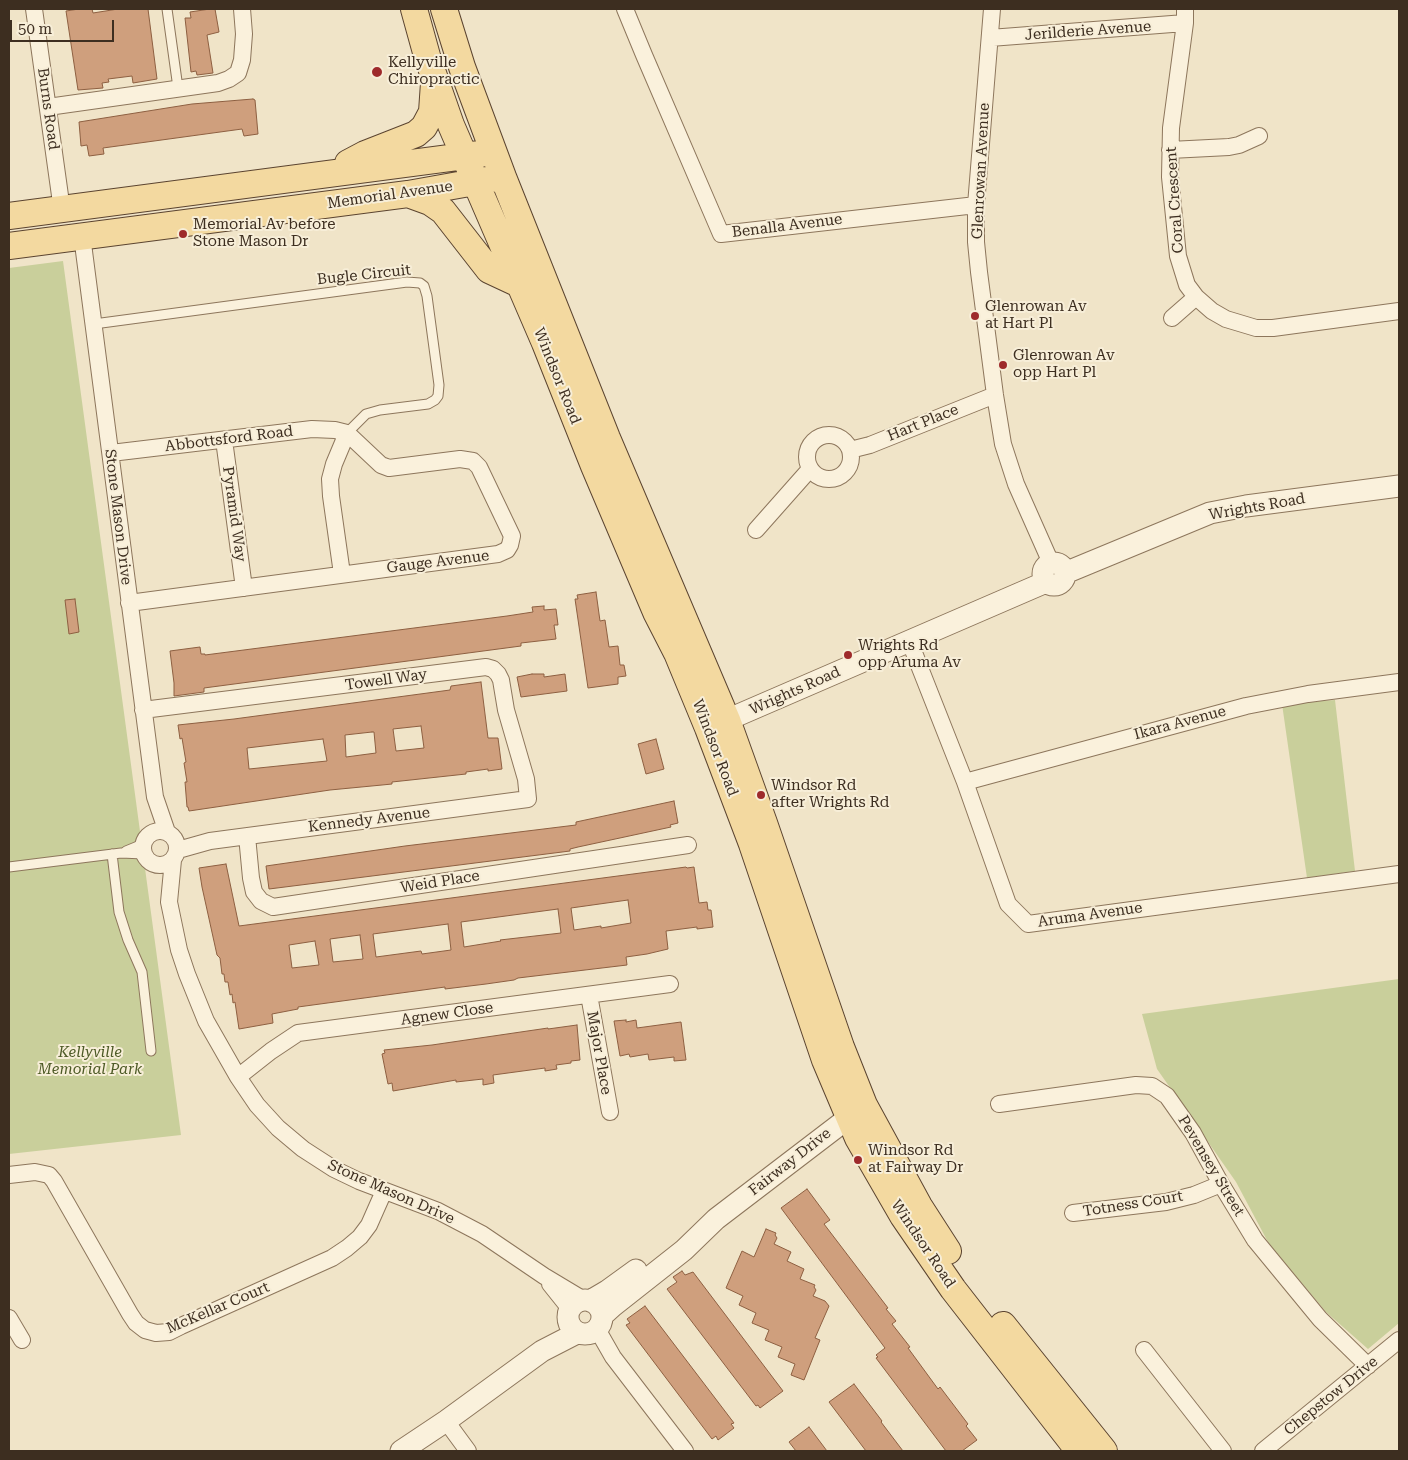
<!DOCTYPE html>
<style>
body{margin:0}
#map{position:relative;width:1408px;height:1460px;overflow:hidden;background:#f0e4c8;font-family:"Roboto Serif",serif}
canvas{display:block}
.frame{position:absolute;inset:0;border:10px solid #3d2e20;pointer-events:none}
.scale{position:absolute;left:10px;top:20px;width:104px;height:22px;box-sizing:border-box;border:2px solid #3d2e20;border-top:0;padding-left:6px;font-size:15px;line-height:18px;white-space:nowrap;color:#3d2e20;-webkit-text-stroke:4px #f7eed8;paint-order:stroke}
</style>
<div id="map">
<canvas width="1408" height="1460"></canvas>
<div class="frame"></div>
<div class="scale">50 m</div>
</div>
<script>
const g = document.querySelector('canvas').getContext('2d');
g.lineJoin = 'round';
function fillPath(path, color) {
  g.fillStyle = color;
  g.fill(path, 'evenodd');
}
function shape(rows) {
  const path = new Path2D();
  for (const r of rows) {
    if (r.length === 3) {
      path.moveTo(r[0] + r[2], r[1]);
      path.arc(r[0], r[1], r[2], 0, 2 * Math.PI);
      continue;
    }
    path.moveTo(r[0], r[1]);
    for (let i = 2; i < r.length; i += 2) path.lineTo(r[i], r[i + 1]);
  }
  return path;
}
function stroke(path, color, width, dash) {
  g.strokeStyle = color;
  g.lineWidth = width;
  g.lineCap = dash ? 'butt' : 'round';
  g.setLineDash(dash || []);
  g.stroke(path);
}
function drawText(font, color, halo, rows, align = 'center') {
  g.font = font + ' "Roboto Serif",serif';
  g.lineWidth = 4;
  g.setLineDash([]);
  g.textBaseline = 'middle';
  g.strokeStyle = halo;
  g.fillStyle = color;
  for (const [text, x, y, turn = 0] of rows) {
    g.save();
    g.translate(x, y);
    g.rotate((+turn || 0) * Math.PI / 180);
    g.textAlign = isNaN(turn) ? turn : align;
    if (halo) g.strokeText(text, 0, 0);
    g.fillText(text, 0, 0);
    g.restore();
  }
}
fillPath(shape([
 [63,261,181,1135,9,1154,9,268],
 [1335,700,1355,871,1307,878,1282,704],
 [1399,979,1399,1323,1368,1349,1326,1312,1269,1244,1236,1182,1157,1069,1142,1014]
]), '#c9cf9b');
const building = shape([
 [79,9,92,9,93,13,118,9,148,9,157,79,133,83,132,76,108,79,109,82,102,83,103,88,78,90,66,11,79,9],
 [210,9,215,9,219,32,207,35,213,73,197,75,196,71,191,72,185,18,191,18,190,12,210,9],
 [253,99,255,100,258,134,244,136,242,129,103,148,104,154,89,156,87,145,81,146,79,122,192,104,253,99],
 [596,592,600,621,605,620,609,647,618,646,620,665,624,665,626,676,618,677,618,684,588,688,575,599,578,599,577,595,596,592],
 [75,599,79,632,69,634,65,600,75,599],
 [544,606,544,610,556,609,558,625,554,625,556,639,521,643,521,646,204,688,204,692,174,696,174,683,170,651,200,647,201,654,205,654,205,655,507,616,533,612,532,607,544,606],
 [532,674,544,674,544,677,565,674,567,691,521,697,517,677,532,674],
 [481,682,488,738,498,738,502,769,488,771,488,769,466,772,466,774,392,782,392,784,382,785,330,790,216,807,189,811,188,807,187,807,185,782,187,782,184,763,186,762,182,738,180,739,178,725,234,719,450,690,451,686,481,682],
 [421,726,424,748,396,751,393,729,421,726],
 [372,732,374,732,376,753,346,757,345,735,372,732],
 [323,739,327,761,249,769,247,748,323,739],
 [656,739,664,769,646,774,638,744,656,739],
 [674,801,678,823,670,825,671,827,578,847,570,849,570,851,269,889,266,866,405,846,576,825,576,822,674,801],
 [226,864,239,926,686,867,687,868,694,867,699,903,707,902,708,910,711,910,713,927,697,929,697,927,666,931,668,949,647,954,626,957,627,965,518,978,514,980,486,984,445,989,445,987,298,1007,298,1009,272,1014,273,1023,239,1029,235,1002,233,1003,232,994,230,995,228,982,225,982,224,974,222,974,220,958,217,955,202,887,199,868,226,864],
 [628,900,631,923,601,928,601,926,574,930,571,908,628,900],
 [558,909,561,933,500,940,501,941,464,947,461,922,558,909],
 [448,924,451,950,422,954,421,951,376,957,373,934,448,924],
 [360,935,363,959,333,962,330,939,360,935],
 [315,941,319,965,292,968,289,945,315,941],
 [626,1020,626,1022,636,1020,637,1028,681,1022,686,1060,674,1061,674,1057,649,1060,648,1054,630,1057,629,1054,620,1056,614,1021,626,1020],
 [577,1025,580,1060,571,1061,571,1063,556,1065,557,1069,545,1071,545,1068,493,1075,494,1083,483,1085,483,1079,456,1082,456,1080,393,1091,392,1083,388,1084,382,1054,385,1053,384,1050,432,1045,548,1028,548,1029,577,1025],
 [807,1189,830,1220,824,1224,888,1308,886,1309,896,1321,892,1324,910,1347,908,1348,938,1389,940,1387,968,1424,966,1426,977,1440,962,1451,946,1451,876,1358,878,1357,876,1355,885,1348,781,1208,807,1189],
 [766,1229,776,1233,775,1235,777,1238,774,1244,791,1252,787,1261,804,1269,800,1279,815,1285,814,1287,816,1290,813,1296,825,1301,829,1306,815,1338,820,1340,804,1380,791,1375,795,1364,778,1357,782,1347,765,1340,769,1330,752,1323,756,1313,739,1305,743,1296,726,1288,742,1251,754,1257,766,1229],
 [682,1271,685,1275,693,1272,783,1391,760,1408,758,1405,756,1406,667,1289,677,1282,673,1277,682,1271],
 [645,1306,734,1423,731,1424,734,1428,718,1440,716,1436,712,1439,626,1325,630,1323,627,1319,645,1306],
 [854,1384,882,1421,881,1422,903,1451,866,1451,829,1402,854,1384],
 [809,1427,827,1451,796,1451,789,1442,809,1427]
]);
fillPath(building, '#cf9f7d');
stroke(building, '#8d5f41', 1);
const service = shape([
 [167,9,178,88],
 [94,324,407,282,420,283,424,286,427,296,439,385,438,396,435,400,428,404,380,410,366,414,347,433],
 [126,851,143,844],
 [112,854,119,912,128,940,142,972,151,1051],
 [9,867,121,853,144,854]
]);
const minor = shape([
 [34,9,62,210],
 [625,9,644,55,721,234,976,205],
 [992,9,976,205,976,242,979,272,995,395,1003,444,1016,484,1051,563],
 [1185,9,1185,23,1171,128,1170,177,1178,256,1187,285,1196,297,1212,311,1226,319,1256,328,1273,328,1399,311],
 [990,38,1185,23],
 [48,107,218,83,229,79,238,73,242,60,244,34,242,9],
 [1170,150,1229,147,1239,145,1259,136],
 [82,236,155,797,167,832],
 [1172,318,1196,297],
 [829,457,22],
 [224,440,244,588],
 [850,450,870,445,995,395],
 [111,453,312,429,335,430,347,433,381,465,389,468,460,459,473,461,479,467,512,536,510,545,507,550,498,554,129,603],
 [756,530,810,469],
 [342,574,331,496,330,479,334,464,347,433],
 [909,640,965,782,1008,904,1028,924,1399,874],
 [143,710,486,667,493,669,498,674,501,680,506,710,526,779,528,799,210,841,178,850],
 [965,782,1246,706,1308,694,1399,682],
 [160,848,17],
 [247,836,251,878,254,892,261,901,273,907,688,845],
 [173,860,169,902,179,950,187,974,206,1021,238,1077,257,1105,278,1128,303,1149,334,1169,359,1181,438,1211,482,1234,544,1276,584,1300],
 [589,995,610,1112],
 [238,1077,271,1051,298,1033,670,984],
 [999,1104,1136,1085,1152,1086,1167,1096,1193,1133,1221,1184,1255,1240,1320,1319,1368,1366],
 [9,1175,35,1172,49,1175,54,1181,130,1314,136,1323,145,1330,156,1333,169,1332,181,1326,332,1258,347,1248,360,1237,369,1225,384,1191],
 [1073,1213,1166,1202,1194,1195,1221,1184],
 [550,1284,570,1309],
 [9,1318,22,1340],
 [597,1329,613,1357,685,1451],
 [1144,1350,1223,1451],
 [446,1421,468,1451],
 [1263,1451,1399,1340]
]);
const tertiary = shape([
 [1054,574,11],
 [1065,573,1210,513,1246,506,1399,486],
 [713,726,1046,582],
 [585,1317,17],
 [590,1301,607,1291,636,1270],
 [602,1316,613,1306,684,1250,716,1219,860,1109],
 [401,1451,446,1421,542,1351,577,1333]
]);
const primary = shape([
 [414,9,427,56,451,125,545,343,594,466,656,612,677,653,708,728,752,844,825,1060,858,1138,903,1216,953,1289,1079,1451],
 [444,9,462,67,503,177,607,438,727,720,764,823,841,1047,864,1105,919,1206,948,1251],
 [348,163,365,154,416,134,424,127,432,112,434,83],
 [408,194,430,202,443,211,489,270,519,284],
 [9,216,480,154],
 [9,246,408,194,492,179],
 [1003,1325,1104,1451]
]);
stroke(service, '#8d765c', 11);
stroke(minor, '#8d765c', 18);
stroke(tertiary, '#8d765c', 23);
stroke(primary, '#5b4430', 28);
stroke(service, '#faf1dc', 9);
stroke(minor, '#faf1dc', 16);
stroke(tertiary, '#faf1dc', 21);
stroke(primary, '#f3d9a0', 26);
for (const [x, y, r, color] of [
 [377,72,6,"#9e2a2b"],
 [183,234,5,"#9e2a2b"],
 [975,316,5,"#9e2a2b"],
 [1003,365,5,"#9e2a2b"],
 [848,655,5,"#9e2a2b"],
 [761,795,5,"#9e2a2b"],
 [858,1160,5,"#9e2a2b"]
]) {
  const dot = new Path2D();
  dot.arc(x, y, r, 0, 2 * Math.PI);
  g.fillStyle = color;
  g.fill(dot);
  stroke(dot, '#f7eed8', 2);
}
drawText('15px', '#3d2e20', '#f7eed8', [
 ["Jerilderie Avenue",1088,31,-4],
 ["Burns Road",48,109,82],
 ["Glenrowan Avenue",981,171,-87],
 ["Memorial Avenue",390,195,-8],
 ["Coral Crescent",1175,200,-94],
 ["Benalla Avenue",787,226,-7],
 ["Bugle Circuit",364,275,-6],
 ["Windsor Road",557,376,68],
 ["Hart Place",923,423,-22],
 ["Abbottsford Road",229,439,-7],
 ["Wrights Road",1257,507,-10],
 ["Pyramid Way",234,514,82],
 ["Stone Mason Drive",118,517,83],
 ["Gauge Avenue",438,562,-7],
 ["Towell Way",386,680,-8],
 ["Wrights Road",795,691,-24],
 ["Ikara Avenue",1180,723,-15],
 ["Windsor Road",715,748,69],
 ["Kennedy Avenue",369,820,-7],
 ["Weid Place",440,882,-9],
 ["Aruma Avenue",1090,915,-8],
 ["Agnew Close",447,1014,-8],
 ["Major Place",599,1053,80],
 ["Fairway Drive",790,1162,-38],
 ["Pevensey Street",1211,1166,59],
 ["Stone Mason Drive",391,1192,24],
 ["Totness Court",1133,1204,-9],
 ["Windsor Road",923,1244,56],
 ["McKellar Court",218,1308,-23],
 ["Chepstow Drive",1331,1396,-39]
]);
drawText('15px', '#3d2e20', '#f7eed8', [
 ["Kellyville",388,63],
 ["Chiropractic",388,80],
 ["Memorial Av before",193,225],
 ["Stone Mason Dr",193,242],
 ["Glenrowan Av",985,307],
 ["at Hart Pl",985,324],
 ["Glenrowan Av",1013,356],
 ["opp Hart Pl",1013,373],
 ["Wrights Rd",858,646],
 ["opp Aruma Av",858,663],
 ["Windsor Rd",771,786],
 ["after Wrights Rd",771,803],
 ["Windsor Rd",868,1151],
 ["at Fairway Dr",868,1168]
], 'left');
drawText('italic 15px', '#4d5a26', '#f7eed8', [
 ["Kellyville",90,1053],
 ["Memorial Park",90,1070]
]);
</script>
